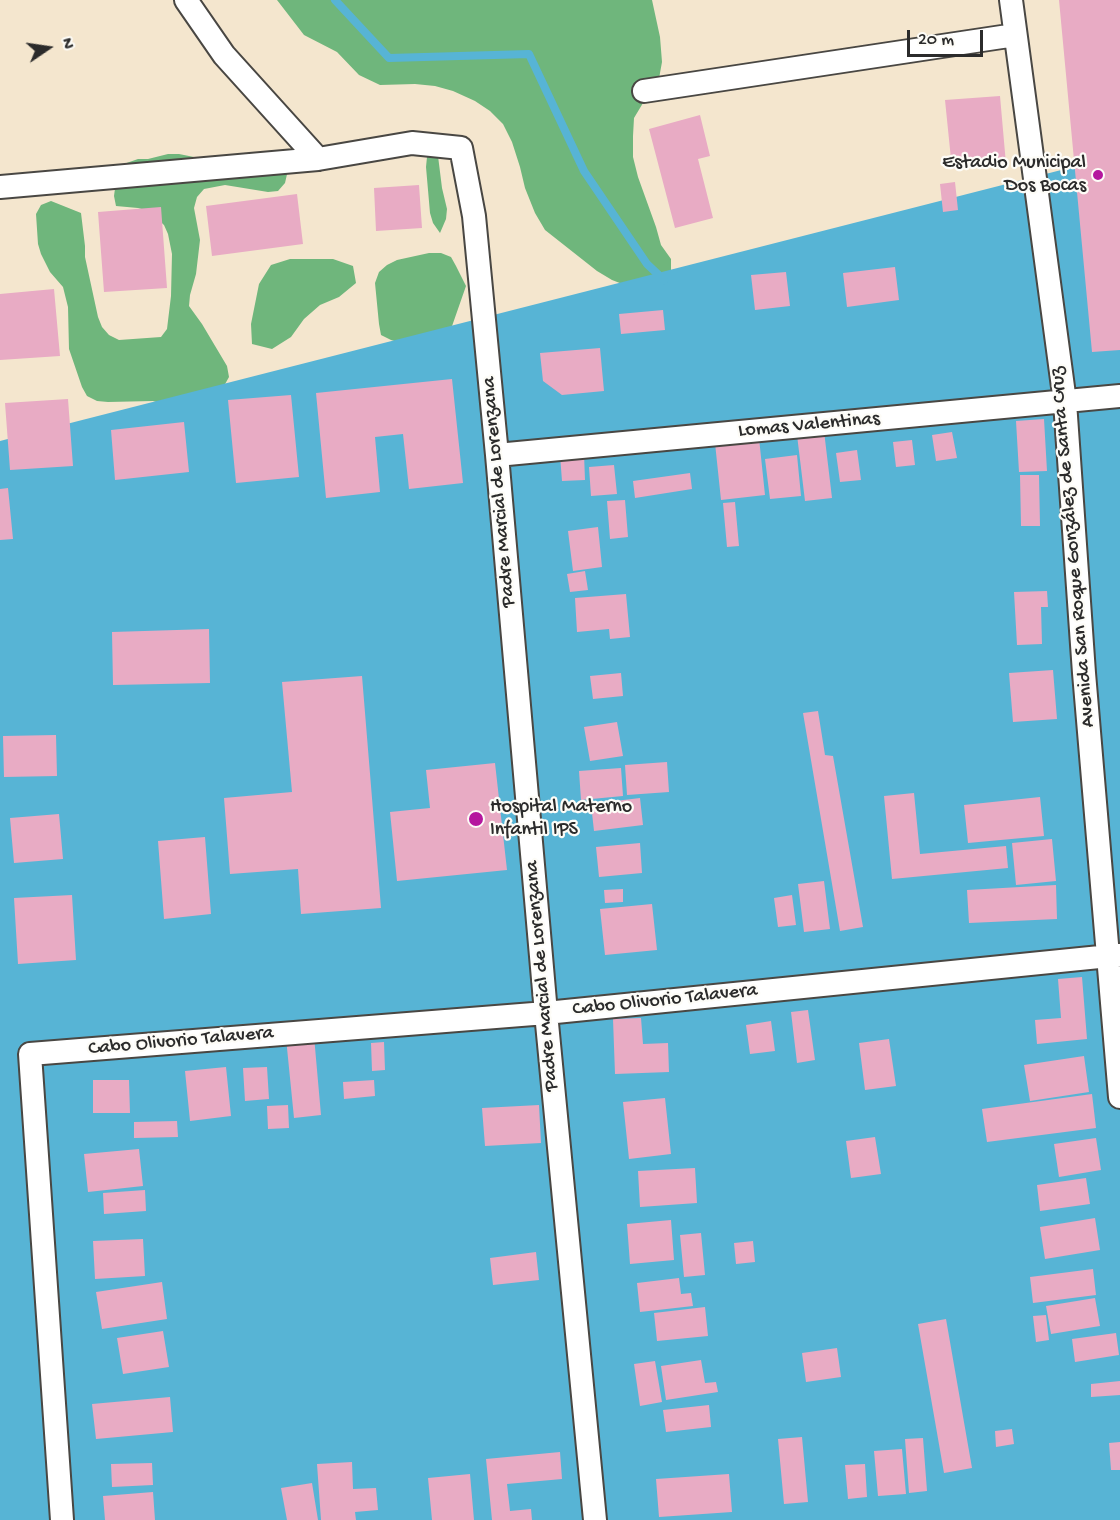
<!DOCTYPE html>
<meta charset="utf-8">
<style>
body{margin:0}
#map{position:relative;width:1120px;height:1520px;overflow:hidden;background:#f4e6ce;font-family:"Gochi Hand",sans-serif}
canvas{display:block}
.north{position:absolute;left:18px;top:18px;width:60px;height:60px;-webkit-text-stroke:4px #fdfcf7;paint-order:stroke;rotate:77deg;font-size:16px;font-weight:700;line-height:24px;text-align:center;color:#2b2b2b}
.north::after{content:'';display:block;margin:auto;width:21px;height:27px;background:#2b2b2b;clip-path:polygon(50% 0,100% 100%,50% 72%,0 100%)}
.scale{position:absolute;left:907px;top:30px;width:76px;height:27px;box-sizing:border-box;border:3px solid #2b2b2b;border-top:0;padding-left:8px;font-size:18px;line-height:21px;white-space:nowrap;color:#2b2b2b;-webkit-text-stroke:4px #fdfcf7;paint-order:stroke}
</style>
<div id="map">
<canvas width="1120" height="1520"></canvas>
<div class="north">N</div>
<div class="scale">20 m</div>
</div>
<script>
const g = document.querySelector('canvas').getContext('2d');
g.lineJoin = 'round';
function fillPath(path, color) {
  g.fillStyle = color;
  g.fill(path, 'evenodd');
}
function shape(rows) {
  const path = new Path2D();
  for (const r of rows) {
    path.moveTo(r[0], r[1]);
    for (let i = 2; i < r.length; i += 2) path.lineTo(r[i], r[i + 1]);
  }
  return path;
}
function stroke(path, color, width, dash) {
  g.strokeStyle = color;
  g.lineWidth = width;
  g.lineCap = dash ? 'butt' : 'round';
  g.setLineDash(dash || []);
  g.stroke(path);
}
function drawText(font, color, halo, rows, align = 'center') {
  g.font = font + ' "Gochi Hand",sans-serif';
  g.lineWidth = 4.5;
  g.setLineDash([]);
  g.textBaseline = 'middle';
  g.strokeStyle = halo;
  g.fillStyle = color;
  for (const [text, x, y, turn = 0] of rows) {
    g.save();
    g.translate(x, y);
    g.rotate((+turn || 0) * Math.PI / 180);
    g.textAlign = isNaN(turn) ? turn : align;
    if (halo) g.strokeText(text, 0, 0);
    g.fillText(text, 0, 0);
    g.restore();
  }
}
fillPath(shape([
 [277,0,652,0,660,37,662,62,658,84,646,98,634,118,633,136,633,157,638,177,656,227,661,245,671,259,671,277,630,287,612,280,597,271,545,230,535,213,525,188,520,167,512,142,503,124,490,111,475,101,453,91,435,86,415,84,380,85,359,75,337,52,304,35],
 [168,154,179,154,234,165,288,170,285,183,278,191,268,192,225,185,204,189,197,197,194,208,200,240,196,274,190,295,189,306,202,324,227,366,229,377,224,386,174,407,153,401,108,402,97,401,87,396,82,387,69,349,68,307,63,287,50,272,41,254,38,244,36,214,41,205,51,201,81,213,85,246,85,257,98,317,102,327,109,335,119,340,161,337,167,329,171,296,172,254,168,234,164,225,149,211,138,208,116,206,114,196,118,166,138,159,148,159],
 [438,156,442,188,447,209,446,219,440,233,433,223,430,213,426,167,427,157],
 [429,253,441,253,451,257,456,266,466,286,451,329,412,346,391,340,381,335,379,324,375,283,379,272,387,265,397,260],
 [290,259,333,259,353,266,356,283,339,297,320,305,304,319,291,337,272,349,252,344,251,324,259,284,271,265]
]), '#6fb67c');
fillPath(shape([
 [1120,155,1120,1520,0,1520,0,441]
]), '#57b4d5');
stroke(shape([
 [335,0,389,58,529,54,584,171,647,264,664,280]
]), '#57b4d5', 8);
fillPath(shape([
 [1059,0,1120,0,1120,350,1092,352],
 [1000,96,1006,164,952,169,945,100],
 [700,115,710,156,698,159,713,218,675,228,649,129],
 [955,182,958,210,943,212,940,184],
 [419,185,422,228,376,231,374,188],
 [297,194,303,244,212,256,206,206],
 [161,207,167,288,104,292,98,212],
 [895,267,899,300,847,307,843,273],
 [786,272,790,306,755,310,751,275],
 [54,289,60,356,0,360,0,294],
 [663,310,665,330,621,334,619,314],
 [600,348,604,391,562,395,543,381,540,353],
 [452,379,463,483,409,489,403,434,375,437,380,492,326,498,316,393],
 [291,395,299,477,236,483,228,400],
 [68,399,73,466,10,470,5,403],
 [1044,419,1047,471,1019,472,1016,421],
 [184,422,189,472,115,480,111,430],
 [824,431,832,498,805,501,797,435],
 [952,432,957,458,936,461,932,435],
 [759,438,765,495,721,500,715,443],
 [912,440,915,465,896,467,893,442],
 [857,450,861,480,840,482,836,453],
 [584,454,585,480,562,481,560,455],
 [797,455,801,496,770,499,765,459],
 [614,465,617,494,591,496,589,467],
 [690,473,692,489,635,498,633,481],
 [1020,475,1039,475,1040,526,1021,526],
 [8,488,13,539,0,540,0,489],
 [625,500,628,537,610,539,607,501],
 [735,502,739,546,727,547,723,503],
 [598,527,602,567,573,571,568,531],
 [585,571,588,590,570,592,567,574],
 [1047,591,1048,607,1041,607,1042,644,1017,645,1014,592],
 [626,594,630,637,610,639,609,629,577,632,575,598],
 [209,629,210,683,113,685,112,632],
 [1053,670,1057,719,1013,722,1009,673],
 [621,673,623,696,593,699,590,676],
 [362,676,381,908,301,914,298,869,230,874,224,798,292,792,282,682],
 [818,711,825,755,833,756,863,927,840,931,803,713],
 [617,722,623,756,590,761,584,727],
 [56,735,57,776,4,777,3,736],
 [667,762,669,792,627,795,625,765],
 [495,763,507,870,397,881,390,812,430,808,426,770],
 [621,768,623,796,581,800,579,771],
 [914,793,920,854,1006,846,1008,868,892,879,884,796],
 [1040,797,1044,836,968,843,964,805],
 [640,798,643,825,594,831,591,804],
 [59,814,63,859,14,863,10,818],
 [205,837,211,914,164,919,158,841],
 [1052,839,1056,881,1016,885,1012,843],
 [640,843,642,873,599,877,596,847],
 [824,881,830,929,804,932,798,884],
 [1056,885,1057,919,969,923,967,890],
 [623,889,623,902,605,903,604,890],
 [72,895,76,960,18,964,14,898],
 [792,895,796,925,778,927,774,898],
 [652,904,657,950,605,955,600,909],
 [1082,977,1087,1039,1037,1044,1035,1020,1061,1018,1058,979],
 [808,1010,815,1060,797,1063,791,1012],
 [641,1018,643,1044,668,1043,669,1072,615,1074,613,1019],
 [771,1021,775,1051,750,1054,746,1025],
 [314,1036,321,1115,294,1118,286,1038],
 [889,1039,896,1086,865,1090,859,1043],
 [384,1042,385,1070,372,1071,371,1043],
 [1084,1056,1089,1092,1030,1101,1024,1065],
 [226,1067,231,1116,190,1121,185,1071],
 [267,1067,269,1099,245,1101,243,1068],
 [93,1080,129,1080,130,1113,93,1113],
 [374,1080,375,1096,344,1099,343,1082],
 [1092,1094,1096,1128,987,1142,982,1109],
 [665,1098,671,1154,629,1159,623,1102],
 [288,1105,289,1128,268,1129,267,1106],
 [539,1105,541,1143,485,1146,482,1108],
 [177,1121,178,1137,134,1138,134,1122],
 [875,1137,881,1174,851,1178,846,1141],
 [1096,1138,1101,1170,1059,1177,1054,1144],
 [139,1149,143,1186,88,1192,84,1154],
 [695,1168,697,1203,640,1207,638,1171],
 [1086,1178,1090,1204,1040,1211,1037,1185],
 [145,1190,146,1211,104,1214,103,1193],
 [1095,1218,1100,1250,1045,1259,1040,1227],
 [671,1220,674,1260,630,1264,627,1224],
 [701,1233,705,1275,684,1277,680,1235],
 [143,1239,145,1276,95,1279,93,1241],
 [753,1241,755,1262,736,1264,734,1243],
 [536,1252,539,1280,493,1285,490,1258],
 [1093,1269,1096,1295,1033,1303,1030,1277],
 [679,1278,681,1294,691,1293,693,1306,640,1312,637,1283],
 [162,1282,167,1319,102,1329,96,1292],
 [1095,1298,1100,1326,1051,1334,1046,1306],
 [705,1307,708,1336,657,1341,654,1313],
 [1046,1315,1049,1340,1036,1342,1033,1316],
 [946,1319,972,1468,944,1473,918,1324],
 [163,1331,169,1367,123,1374,117,1338],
 [1116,1333,1119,1355,1075,1362,1072,1339],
 [837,1348,841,1377,806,1382,802,1353],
 [701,1360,705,1383,716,1382,718,1392,666,1400,661,1366],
 [655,1361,662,1402,640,1406,634,1364],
 [1120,1381,1120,1395,1091,1397,1091,1384],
 [170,1397,173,1432,96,1439,92,1404],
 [709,1405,711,1427,666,1432,663,1410],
 [1012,1429,1014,1444,996,1447,995,1431],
 [802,1437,808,1502,784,1504,778,1439],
 [923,1438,927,1491,909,1493,905,1439],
 [1120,1442,1120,1470,1111,1470,1109,1443],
 [902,1449,906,1494,878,1496,874,1451],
 [560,1452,562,1479,507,1484,510,1511,531,1509,532,1520,492,1520,486,1459],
 [352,1462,353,1489,376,1488,378,1510,355,1512,356,1520,321,1520,317,1464],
 [152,1463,153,1485,112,1487,111,1464],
 [865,1464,867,1497,848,1499,845,1465],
 [470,1474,474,1520,432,1520,428,1478],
 [729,1474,732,1512,659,1517,656,1479],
 [312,1483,318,1520,287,1520,281,1488],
 [153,1492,155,1520,105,1520,103,1496]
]), '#e8abc4');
const minor = shape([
 [186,0,224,55,318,159],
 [1011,0,1065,402,1084,673,1120,1097],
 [644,91,1015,35],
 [0,187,318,159,412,143,461,148,474,216,497,455,546,1013,595,1520],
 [497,455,1120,396],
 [62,1520,30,1054,546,1013,1120,955]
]);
stroke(minor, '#494743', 26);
stroke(minor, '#fff', 22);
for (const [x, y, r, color] of [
 [1098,175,6,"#b5179e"],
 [476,819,8,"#b5179e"]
]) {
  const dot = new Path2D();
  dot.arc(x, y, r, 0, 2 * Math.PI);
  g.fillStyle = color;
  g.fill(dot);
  stroke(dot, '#fdfcf7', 2);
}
drawText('20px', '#2b2b2b', '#fdfcf7', [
 ["Estadio Municipal",1086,164],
 ["Dos Bocas",1086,187],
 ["Hospital Materno",490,808,"left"],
 ["Infantil IPS",490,831,"left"]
], 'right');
drawText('20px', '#2b2b2b', '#fdfcf7', [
 ["Lomas Valentinas",809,426,-5],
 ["Padre Marcial de Lorenzana",500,492,-95],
 ["Avenida San Roque González de Santa Cruz",1074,547,-95],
 ["Padre Marcial de Lorenzana",543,976,-95],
 ["Cabo Olivorio Talavera",665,1001,-6],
 ["Cabo Olivorio Talavera",181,1042,-5]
]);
</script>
